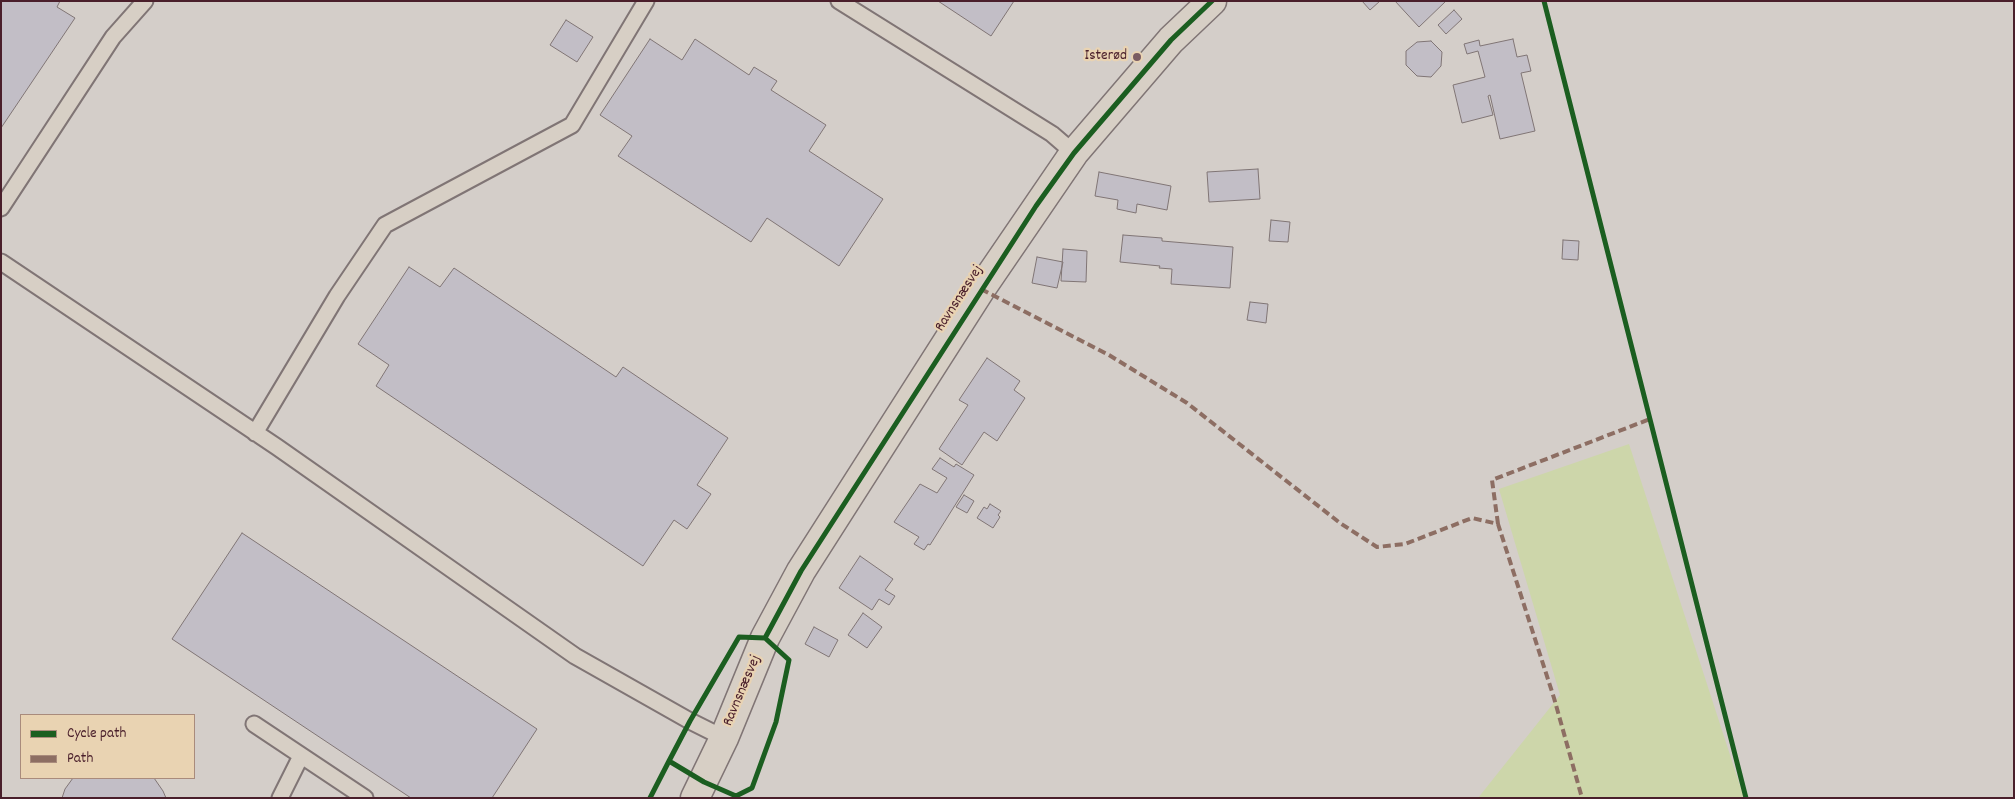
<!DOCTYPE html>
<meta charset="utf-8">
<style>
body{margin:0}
#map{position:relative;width:2015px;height:799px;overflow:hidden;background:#d4cec9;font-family:Dekko,sans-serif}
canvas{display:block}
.frame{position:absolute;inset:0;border:2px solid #4a1f2b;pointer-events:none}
.legend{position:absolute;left:20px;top:714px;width:175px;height:65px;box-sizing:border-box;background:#e9d3b2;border:1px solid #a98b7c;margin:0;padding:6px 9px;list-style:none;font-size:15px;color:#4a1f2b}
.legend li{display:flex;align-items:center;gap:10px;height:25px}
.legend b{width:25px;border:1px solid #a98b7c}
</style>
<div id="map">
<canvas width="2015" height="799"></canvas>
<div class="frame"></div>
<ul class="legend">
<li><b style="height:6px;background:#1b5e20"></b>Cycle path</li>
<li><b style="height:6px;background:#8d6e63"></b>Path</li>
</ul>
</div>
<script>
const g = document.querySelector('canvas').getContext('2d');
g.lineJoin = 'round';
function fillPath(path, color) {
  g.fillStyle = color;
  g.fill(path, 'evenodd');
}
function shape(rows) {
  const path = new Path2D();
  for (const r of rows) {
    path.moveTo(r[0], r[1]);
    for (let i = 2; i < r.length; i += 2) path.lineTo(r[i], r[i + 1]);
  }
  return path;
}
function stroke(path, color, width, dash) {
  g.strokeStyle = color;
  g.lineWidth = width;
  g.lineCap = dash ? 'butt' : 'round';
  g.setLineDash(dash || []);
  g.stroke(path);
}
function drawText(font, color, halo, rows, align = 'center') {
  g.font = font + ' Dekko,sans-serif';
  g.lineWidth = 4.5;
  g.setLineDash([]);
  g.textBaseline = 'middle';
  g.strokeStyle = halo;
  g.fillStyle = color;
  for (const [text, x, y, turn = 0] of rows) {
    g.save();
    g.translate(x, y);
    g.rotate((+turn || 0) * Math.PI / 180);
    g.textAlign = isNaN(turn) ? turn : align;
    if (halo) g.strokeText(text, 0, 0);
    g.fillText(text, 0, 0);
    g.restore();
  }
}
fillPath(shape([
 [1629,444,1744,798,1478,798,1560,695,1499,489]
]), '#cdd6aa');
const building = shape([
 [1,1,60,1,57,7,75,18,1,128,1,1],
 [938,1,1014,1,991,36,938,1],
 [1362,1,1380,1,1370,10,1362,1],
 [1395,1,1446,1,1419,27,1395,1],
 [1454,10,1462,19,1446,34,1438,25,1454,10],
 [566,20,593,37,577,62,550,45,566,20],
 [650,39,682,60,695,39,749,75,754,67,777,81,771,90,826,125,809,151,883,199,839,266,767,218,751,242,618,156,632,136,600,115,650,39],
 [1513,39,1517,57,1527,55,1531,71,1521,73,1535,131,1500,139,1490,95,1488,96,1493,115,1462,123,1453,85,1485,77,1478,51,1467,54,1464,44,1479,40,1480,46,1513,39],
 [1431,41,1442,52,1441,66,1431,77,1417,76,1406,65,1406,51,1417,42,1431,41],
 [1258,169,1260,199,1209,202,1207,172,1258,169],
 [1099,172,1171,186,1167,210,1137,204,1136,213,1117,209,1118,200,1095,196,1099,172],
 [1271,220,1290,222,1288,242,1269,241,1271,220],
 [1123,235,1162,238,1162,241,1233,247,1230,288,1171,284,1172,269,1159,268,1160,266,1120,262,1123,235],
 [1563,240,1579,241,1578,260,1562,259,1563,240],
 [1063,249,1087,251,1086,282,1061,281,1063,249],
 [1037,257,1063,262,1057,288,1032,283,1037,257],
 [409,267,440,287,454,268,616,377,623,367,728,438,697,485,711,494,687,529,674,520,643,566,376,386,389,365,358,344,409,267],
 [1250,302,1268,304,1266,323,1247,320,1250,302],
 [987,358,1020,381,1014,390,1025,398,997,441,984,432,962,465,939,449,968,405,959,400,987,358],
 [940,458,954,467,956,464,974,475,930,545,928,544,924,550,914,544,919,537,894,522,920,484,937,493,947,478,932,469,940,458],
 [964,495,974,501,967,513,956,507,964,495],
 [990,504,1001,511,998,515,1000,517,993,528,977,518,984,507,987,509,990,504],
 [242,533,537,729,492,798,411,798,172,639,242,533],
 [860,556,893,579,885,590,895,596,889,605,879,599,872,610,839,588,860,556],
 [863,613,882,627,867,648,848,635,863,613],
 [814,627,838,640,829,657,805,644,814,627],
 [73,778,154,778,163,791,166,798,62,798,65,789,73,778]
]);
fillPath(building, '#c2bec6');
stroke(building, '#807575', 1);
const lane = shape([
 [839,1,1052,134,1074,153],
 [1,208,113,37,145,1],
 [1,262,277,447,575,656,690,721,724,738],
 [255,433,337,296,385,225,572,125,646,1],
 [254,724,365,798],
 [280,798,301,756]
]);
const secondary = shape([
 [695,798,724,738,765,638,801,571,981,289,1074,153,1171,40,1212,1]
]);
stroke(lane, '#807575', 19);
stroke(secondary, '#807575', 31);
stroke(lane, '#d7cfc5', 15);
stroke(secondary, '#d7cfc5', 28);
stroke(shape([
 [981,289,1109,355,1187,403,1340,523,1377,547,1405,544,1472,518,1498,524,1554,698,1582,798],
 [1498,524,1492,480,1650,419]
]), '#8d6e63', 4, [8, 4]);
stroke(shape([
 [1544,1,1746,798],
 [765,638,801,571,1036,206,1074,153,1171,40,1212,1],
 [650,798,669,761,690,721,739,637,765,638,789,660,776,722,752,788,736,796,704,782,669,761]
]), '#1b5e20', 5);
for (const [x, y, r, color] of [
 [1137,57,5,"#7a5c62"]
]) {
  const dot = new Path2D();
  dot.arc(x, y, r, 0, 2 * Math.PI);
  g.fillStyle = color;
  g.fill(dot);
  stroke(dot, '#e9d3b2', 2);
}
drawText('15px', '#4a1f2b', '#e9d3b2', [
 ["Isterød",1127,57]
], 'right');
drawText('15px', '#4a1f2b', '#e9d3b2', [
 ["Ravnsnæsvej",960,299,-57],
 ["Ravnsnæsvej",743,691,-67]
]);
</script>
